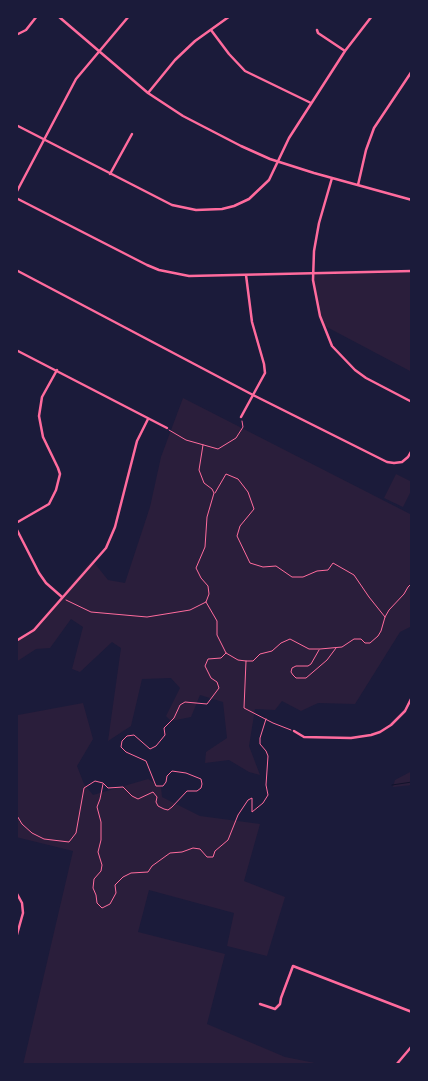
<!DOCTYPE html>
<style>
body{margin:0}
#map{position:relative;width:428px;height:1081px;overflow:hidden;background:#1b1b3a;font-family:Mulish,sans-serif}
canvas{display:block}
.frame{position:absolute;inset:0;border:18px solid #1b1b3a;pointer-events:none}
</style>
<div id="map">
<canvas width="428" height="1081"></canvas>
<div class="frame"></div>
</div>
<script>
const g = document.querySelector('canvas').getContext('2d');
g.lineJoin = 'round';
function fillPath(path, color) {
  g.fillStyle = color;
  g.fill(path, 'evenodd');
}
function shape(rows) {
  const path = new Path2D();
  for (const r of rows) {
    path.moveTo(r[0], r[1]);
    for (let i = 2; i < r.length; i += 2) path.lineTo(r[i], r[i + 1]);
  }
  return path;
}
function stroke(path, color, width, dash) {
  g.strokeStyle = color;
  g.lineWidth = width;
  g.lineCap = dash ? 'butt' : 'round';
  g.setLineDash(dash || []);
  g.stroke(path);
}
fillPath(shape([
 [412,271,412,368,410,371,323,325,316,303,313,272],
 [183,398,412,515,412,626,400,632,355,704,318,703,301,711,282,701,275,710,255,709,249,746,260,775,249,772,229,760,205,763,206,752,227,738,223,702,200,695,191,717,171,721,166,716,180,688,171,678,142,679,131,726,108,741,121,648,112,642,80,672,72,669,83,627,71,619,50,648,36,649,16,662,16,638,28,635,92,560,108,580,125,583,150,507,161,457],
 [396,474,412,482,412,489,403,507,384,498],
 [83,703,93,739,77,766,84,784,93,795,148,779,161,787,162,797,200,816,260,824,244,881,285,897,267,956,227,946,234,913,149,890,138,932,225,954,207,1024,285,1057,325,1065,23,1065,73,851,16,837,16,714,18,715],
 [412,771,412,785,393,787,395,780]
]), '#2a1e3b');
stroke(shape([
 [392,785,412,782]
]), '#12122b', 1);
stroke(shape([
 [169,430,186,440,218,449,236,438,243,427,242,421],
 [215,493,226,474,238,479,248,492,254,509,240,526,237,536,250,563,263,567,276,566,292,577,303,577,317,571,328,570,333,563,354,575,369,597,385,617],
 [66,600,91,612,147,617,190,610,206,602,209,594,208,586,201,578,196,568,205,547,207,517,214,493,212,489,204,483,199,470,203,445],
 [206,602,217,621,217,635,226,653,238,660,246,661,253,661,260,654,272,651,281,643,290,639,309,649,320,649,342,647,354,639,361,639,365,643,370,643,378,636,381,631,385,617,389,610,404,594,408,587,412,583],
 [319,650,311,664,308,666,296,666,292,668,291,672,293,675,296,678,306,678,327,660,336,648],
 [246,661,244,708,273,723,291,730],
 [103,784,100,799,97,807,101,822,101,840,98,852,102,865,101,871,94,879,93,888,96,895,97,903,102,908,110,904,116,893,115,885,123,877,131,873,148,872,152,866,170,853,182,852,193,848,200,849,207,857,213,857,215,851,228,840,238,815,248,800,252,798,252,812,263,803,268,795,266,785,268,756,266,751,260,744,260,738,266,719],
 [16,814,22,824,32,833,44,839,69,842,76,833,84,788,95,781,103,783,108,788,123,787,132,796,138,799,153,792,157,797,156,802,158,806,164,809,168,810,172,807,187,791,197,791,201,788,202,784,201,779,186,773,172,771,167,776,166,782,163,786,156,786,146,761,126,752,121,747,122,741,127,736,134,735,150,749,156,746,165,735,164,728,174,718,180,705,185,702,207,704,219,688,217,682,211,678,205,666,208,659,221,658,226,653]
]), '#ff6b9d', 1);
stroke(shape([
 [58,16,148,93,183,116,241,146,270,159,314,173,412,200],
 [211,30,229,54,245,71,311,103],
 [317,30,318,33,345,51],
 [16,35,26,30,37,16],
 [148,93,175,60,195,41,230,16],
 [16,125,172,205,196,210,222,209,234,206,249,199,269,180,289,138,345,51,372,16],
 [110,174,132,134],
 [332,178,319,223,314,251,313,280,320,316,332,346,355,370,366,378,412,402],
 [358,185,366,150,374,128,412,71],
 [16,193,76,79,129,16],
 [16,198,147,265,159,270,189,276,412,271],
 [16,270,253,395,387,462,394,463,402,462,408,457,412,450],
 [16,350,167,428],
 [241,417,265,373,264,364,252,322,246,275],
 [16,523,49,504,56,490,60,474,58,468,43,437,39,416,42,397,57,370],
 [16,528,39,573,46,583,62,597],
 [16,641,34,630,106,548,115,527,137,441,148,419],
 [294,731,304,737,351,738,371,735,380,732,391,725,405,711,412,697],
 [16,892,22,903,23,913,16,938],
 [260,1004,275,1009,280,1004,281,998,293,966,412,1012],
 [396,1065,412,1046]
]), '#ff6b9d', 2.5);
</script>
